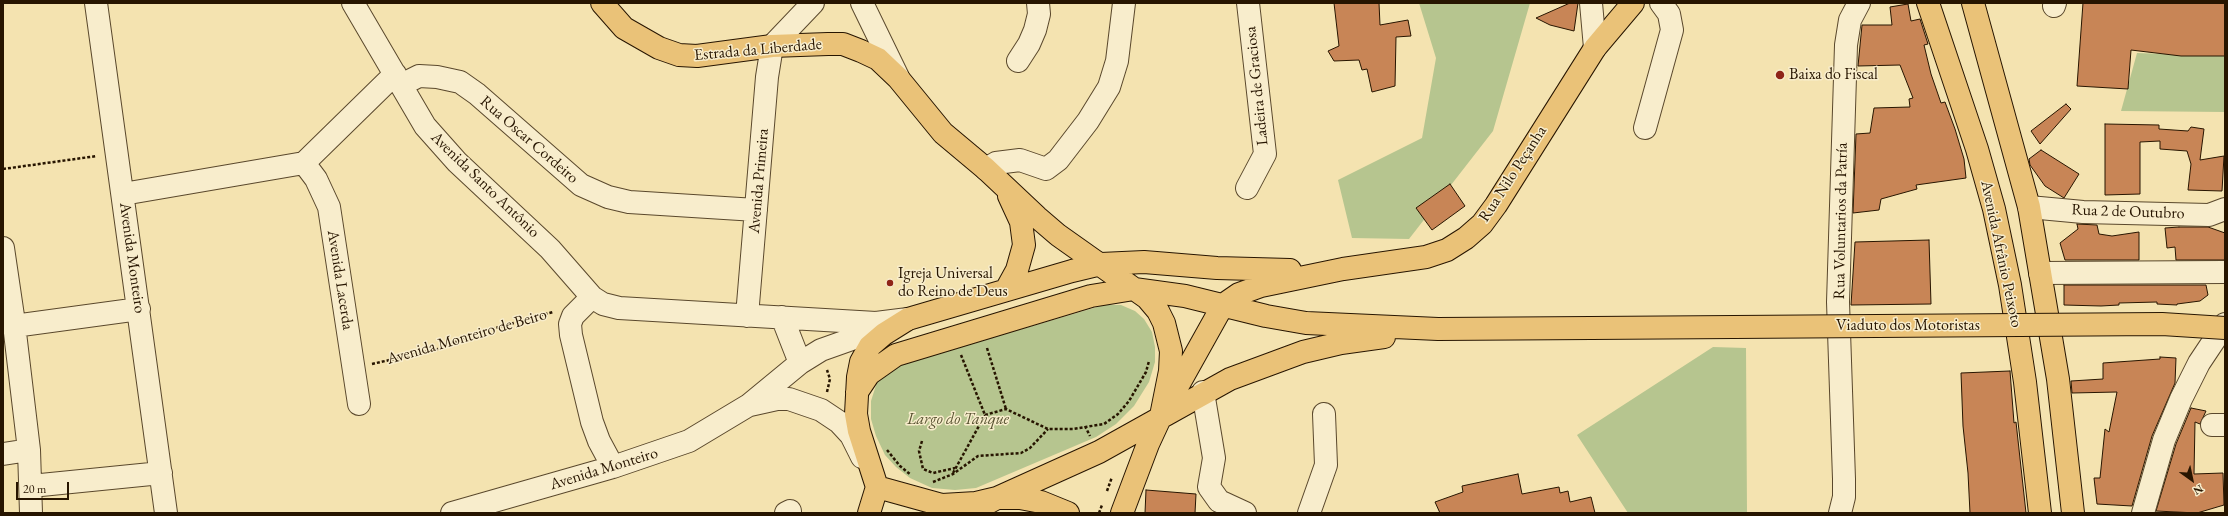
<!DOCTYPE html>
<meta charset="utf-8">
<style>
body{margin:0}
#map{position:relative;width:2228px;height:516px;overflow:hidden;background:#f4e3b0;font-family:"EB Garamond",serif}
canvas{display:block}
.frame{position:absolute;inset:0;border:4px solid #271500;pointer-events:none}
.north{position:absolute;left:2172px;top:460px;width:40px;height:40px;-webkit-text-stroke:3px #f8edcc;paint-order:stroke;rotate:147deg;font-size:11px;font-weight:700;line-height:16px;text-align:center;color:#271500}
.north::after{content:'';display:block;margin:auto;width:14px;height:18px;background:#271500;clip-path:polygon(50% 0,100% 100%,50% 72%,0 100%)}
.scale{position:absolute;left:16px;top:482px;width:53px;height:18px;box-sizing:border-box;border:2px solid #271500;border-top:0;padding-left:5px;font-size:12px;line-height:14px;white-space:nowrap;color:#271500;-webkit-text-stroke:3px #f8edcc;paint-order:stroke}
</style>
<div id="map">
<canvas width="2228" height="516"></canvas>
<div class="frame"></div>
<div class="north">N</div>
<div class="scale">20 m</div>
</div>
<script>
const g = document.querySelector('canvas').getContext('2d');
g.lineJoin = 'round';
function fillPath(path, color) {
  g.fillStyle = color;
  g.fill(path, 'evenodd');
}
function shape(rows) {
  const path = new Path2D();
  for (const r of rows) {
    path.moveTo(r[0], r[1]);
    for (let i = 2; i < r.length; i += 2) path.lineTo(r[i], r[i + 1]);
  }
  return path;
}
function stroke(path, color, width, dash) {
  g.strokeStyle = color;
  g.lineWidth = width;
  g.lineCap = dash ? 'butt' : 'round';
  g.setLineDash(dash || []);
  g.stroke(path);
}
function drawText(font, color, halo, rows, align = 'center') {
  g.font = font + ' "EB Garamond",serif';
  g.lineWidth = 3;
  g.setLineDash([]);
  g.textBaseline = 'middle';
  g.strokeStyle = halo;
  g.fillStyle = color;
  for (const [text, x, y, turn = 0] of rows) {
    g.save();
    g.translate(x, y);
    g.rotate((+turn || 0) * Math.PI / 180);
    g.textAlign = isNaN(turn) ? turn : align;
    if (halo) g.strokeText(text, 0, 0);
    g.fillText(text, 0, 0);
    g.restore();
  }
}
fillPath(shape([
 [1419,3,1530,3,1493,131,1409,239,1352,238,1338,180,1422,138,1436,58],
 [2137,53,2225,56,2225,112,2121,111],
 [1104,305,1121,305,1135,311,1144,319,1152,332,1155,347,1155,362,1149,382,1134,406,1116,424,1096,437,976,488,955,490,932,488,910,478,896,467,885,455,876,436,871,419,871,401,877,382,888,371,906,363],
 [1713,347,1746,348,1747,513,1628,513,1577,435]
]), '#b6c58f');
const building = shape([
 [1334,3,1379,3,1380,25,1408,20,1411,36,1396,37,1395,86,1372,92,1367,69,1362,70,1359,60,1334,61,1328,51,1339,46,1334,3],
 [1570,3,1578,3,1574,31,1550,25,1536,18,1570,3],
 [2083,3,2225,3,2225,56,2181,56,2131,50,2128,89,2077,86,2083,3],
 [1908,4,1911,21,1920,19,1928,44,1924,45,1931,74,1941,103,1945,102,1955,129,1964,159,1966,178,1916,185,1917,189,1881,199,1879,210,1853,213,1856,134,1870,133,1874,108,1910,107,1909,99,1913,98,1900,65,1858,66,1862,25,1892,25,1890,7,1908,4],
 [2066,104,2071,109,2040,144,2031,131,2066,104],
 [2105,124,2159,125,2159,129,2188,131,2191,127,2204,129,2200,160,2224,156,2222,191,2188,190,2191,164,2187,151,2160,149,2160,141,2140,142,2140,194,2105,195,2105,124],
 [2041,150,2079,174,2064,198,2045,186,2030,165,2029,159,2041,150],
 [1450,184,1465,206,1432,230,1416,208,1450,184],
 [2077,224,2097,225,2099,234,2112,236,2139,232,2139,260,2065,260,2060,243,2078,229,2077,224],
 [2179,227,2208,227,2225,233,2225,260,2176,260,2175,247,2167,248,2165,228,2179,227],
 [1929,240,1931,304,1851,305,1855,242,1929,240],
 [2064,285,2206,285,2208,295,2200,301,2177,304,2177,305,2157,304,2157,302,2119,303,2119,305,2101,306,2064,305,2064,285],
 [2160,357,2176,358,2175,383,2152,436,2132,506,2097,504,2094,478,2100,478,2105,429,2109,432,2117,392,2072,393,2071,381,2103,379,2103,363,2160,359,2160,357],
 [2010,371,2014,423,2016,422,2026,513,1970,513,1968,473,1963,426,1961,373,2010,371],
 [2191,408,2206,411,2200,424,2195,422,2194,474,2223,473,2224,505,2197,513,2156,511,2176,444,2191,408],
 [1518,474,1522,494,1559,487,1560,493,1568,491,1570,502,1591,497,1595,513,1440,513,1435,502,1463,492,1462,486,1518,474],
 [1146,490,1196,494,1195,513,1145,513,1146,490]
]);
fillPath(building, '#c88556');
stroke(building, '#271500', 1);
const minor = shape([
 [96,3,166,513],
 [353,3,425,126,457,162,550,249,592,297,603,304,619,308,876,323,908,319],
 [862,3,898,77],
 [1591,3,1595,48],
 [2054,6,2055,3],
 [1018,61,1029,44,1035,30,1039,14,1038,3],
 [401,85,419,76,437,77,460,82,477,94,581,185,608,197,629,202,756,210],
 [1645,128,1672,30,1669,14,1661,3],
 [304,163,316,179,329,207,359,404],
 [304,163,395,74],
 [986,169,996,163,1020,160,1046,169,1058,160,1088,121,1109,87,1117,61,1124,3],
 [1247,188,1265,154,1248,3],
 [123,194,304,163],
 [2029,207,2083,212,2209,215,2225,209],
 [3,248,13,316,29,450,31,513],
 [2040,273,2225,272],
 [592,297,573,316,570,324,571,335,592,422,599,441,613,467],
 [747,316,767,77,772,46,813,3],
 [782,317,800,363],
 [14,326,139,309],
 [1203,392,1214,458,1209,487,1219,501,1245,513],
 [750,405,777,399,789,399,821,410,839,422,851,435,862,457],
 [2212,425,2225,425],
 [3,454,29,450],
 [31,486,161,473],
 [452,513,613,467,689,441,749,405,800,363,821,350,883,328],
 [786,513,790,511],
 [1309,513,1326,465,1324,414],
 [1840,513,1844,497,1844,479,1838,302,1846,45,1850,20,1859,3],
 [2143,513,2164,440,2181,399,2199,363,2225,324]
]);
const major = shape([
 [602,3,624,28,659,48,679,55,697,56,772,46,828,44,843,44,861,51,878,59,898,78,943,133,986,169,1037,217,1058,235,1147,298,1158,311,1164,323,1171,351,1170,371,1161,416],
 [1928,3,1977,149,1994,209,2010,285,2025,382,2040,513],
 [1973,3,2029,207,2058,379,2073,513],
 [1006,290,1017,270,1024,245,1021,222,1009,196],
 [857,392,869,374,896,355,1091,296,1134,289,1185,296,1266,316,1306,323,1438,329,1591,328],
 [877,487,859,431,856,414,858,377,861,362,870,346,884,334,908,319,1072,271,1101,264,1144,262,1217,268,1290,270],
 [877,487,942,505,976,503,997,498,1020,498,1041,502,1068,513],
 [869,513,877,487],
 [969,513,997,498,1099,452,1230,379,1303,352,1341,343,1384,337],
 [1122,513,1148,444,1161,416,1223,305,1239,294,1261,286,1343,269,1426,257,1447,250,1466,238,1482,224,1496,205,1595,48,1633,3]
]);
stroke(minor, '#5a482c', 24);
stroke(major, '#271500', 24);
stroke(shape([
 [3,169,97,156],
 [987,348,1006,409],
 [961,355,985,415],
 [372,364,442,348,474,334,553,312],
 [827,392,830,379,827,370],
 [985,415,1006,409,1048,429,1073,429,1104,424,1118,414,1129,401,1146,372,1149,361],
 [1085,426,1090,436],
 [922,441,919,451,923,469,933,473,955,468],
 [887,450,900,466,911,475],
 [953,473,985,415],
 [933,482,953,474,978,456,1021,453,1030,448,1048,429],
 [1107,491,1112,477],
 [1099,513,1102,505]
]), '#271500', 2.5, [3, 2]);
stroke(minor, '#f8edcc', 22);
stroke(major, '#eac278', 22);
const majorBridge = shape([
 [1591,328,2162,324,2225,328]
]);
stroke(majorBridge, '#271500', 24, []);
stroke(majorBridge, '#eac278', 22);
for (const [x, y, r, color] of [
 [1780,75,5,"#8f2418"],
 [890,283,4,"#8f2418"]
]) {
  const dot = new Path2D();
  dot.arc(x, y, r, 0, 2 * Math.PI);
  g.fillStyle = color;
  g.fill(dot);
  stroke(dot, '#f8edcc', 1.5);
}
drawText('16px', '#271500', '#f8edcc', [
 ["Estrada da Liberdade",758,50,-5],
 ["Ladeira de Graciosa",1257,86,-96],
 ["Rua Oscar Cordeiro",529,140,41],
 ["Rua Nilo Peçanha",1513,174,-57],
 ["Avenida Primeira",759,181,-85],
 ["Avenida Santo Antônio",485,185,44],
 ["Rua 2 de Outubro",2128,212,2],
 ["Rua Voluntarios da Patría",1841,221,-89],
 ["Avenida Afrânio Peixoto",2001,254,78],
 ["Avenida Monteiro",132,258,82],
 ["Avenida Lacerda",340,280,81],
 ["Viaduto dos Motoristas",1908,326],
 ["Avenida Monteiro de Beiro",467,337,-16],
 ["Avenida Monteiro",604,469,-17]
]);
drawText('16px', '#271500', '#f8edcc', [
 ["Baixa do Fiscal",1789,75],
 ["Igreja Universal",898,274],
 ["do Reino de Deus",898,292]
], 'left');
drawText('italic 16px', '#595332', '#f8edcc', [
 ["Largo do Tanque",958,420]
]);
</script>
